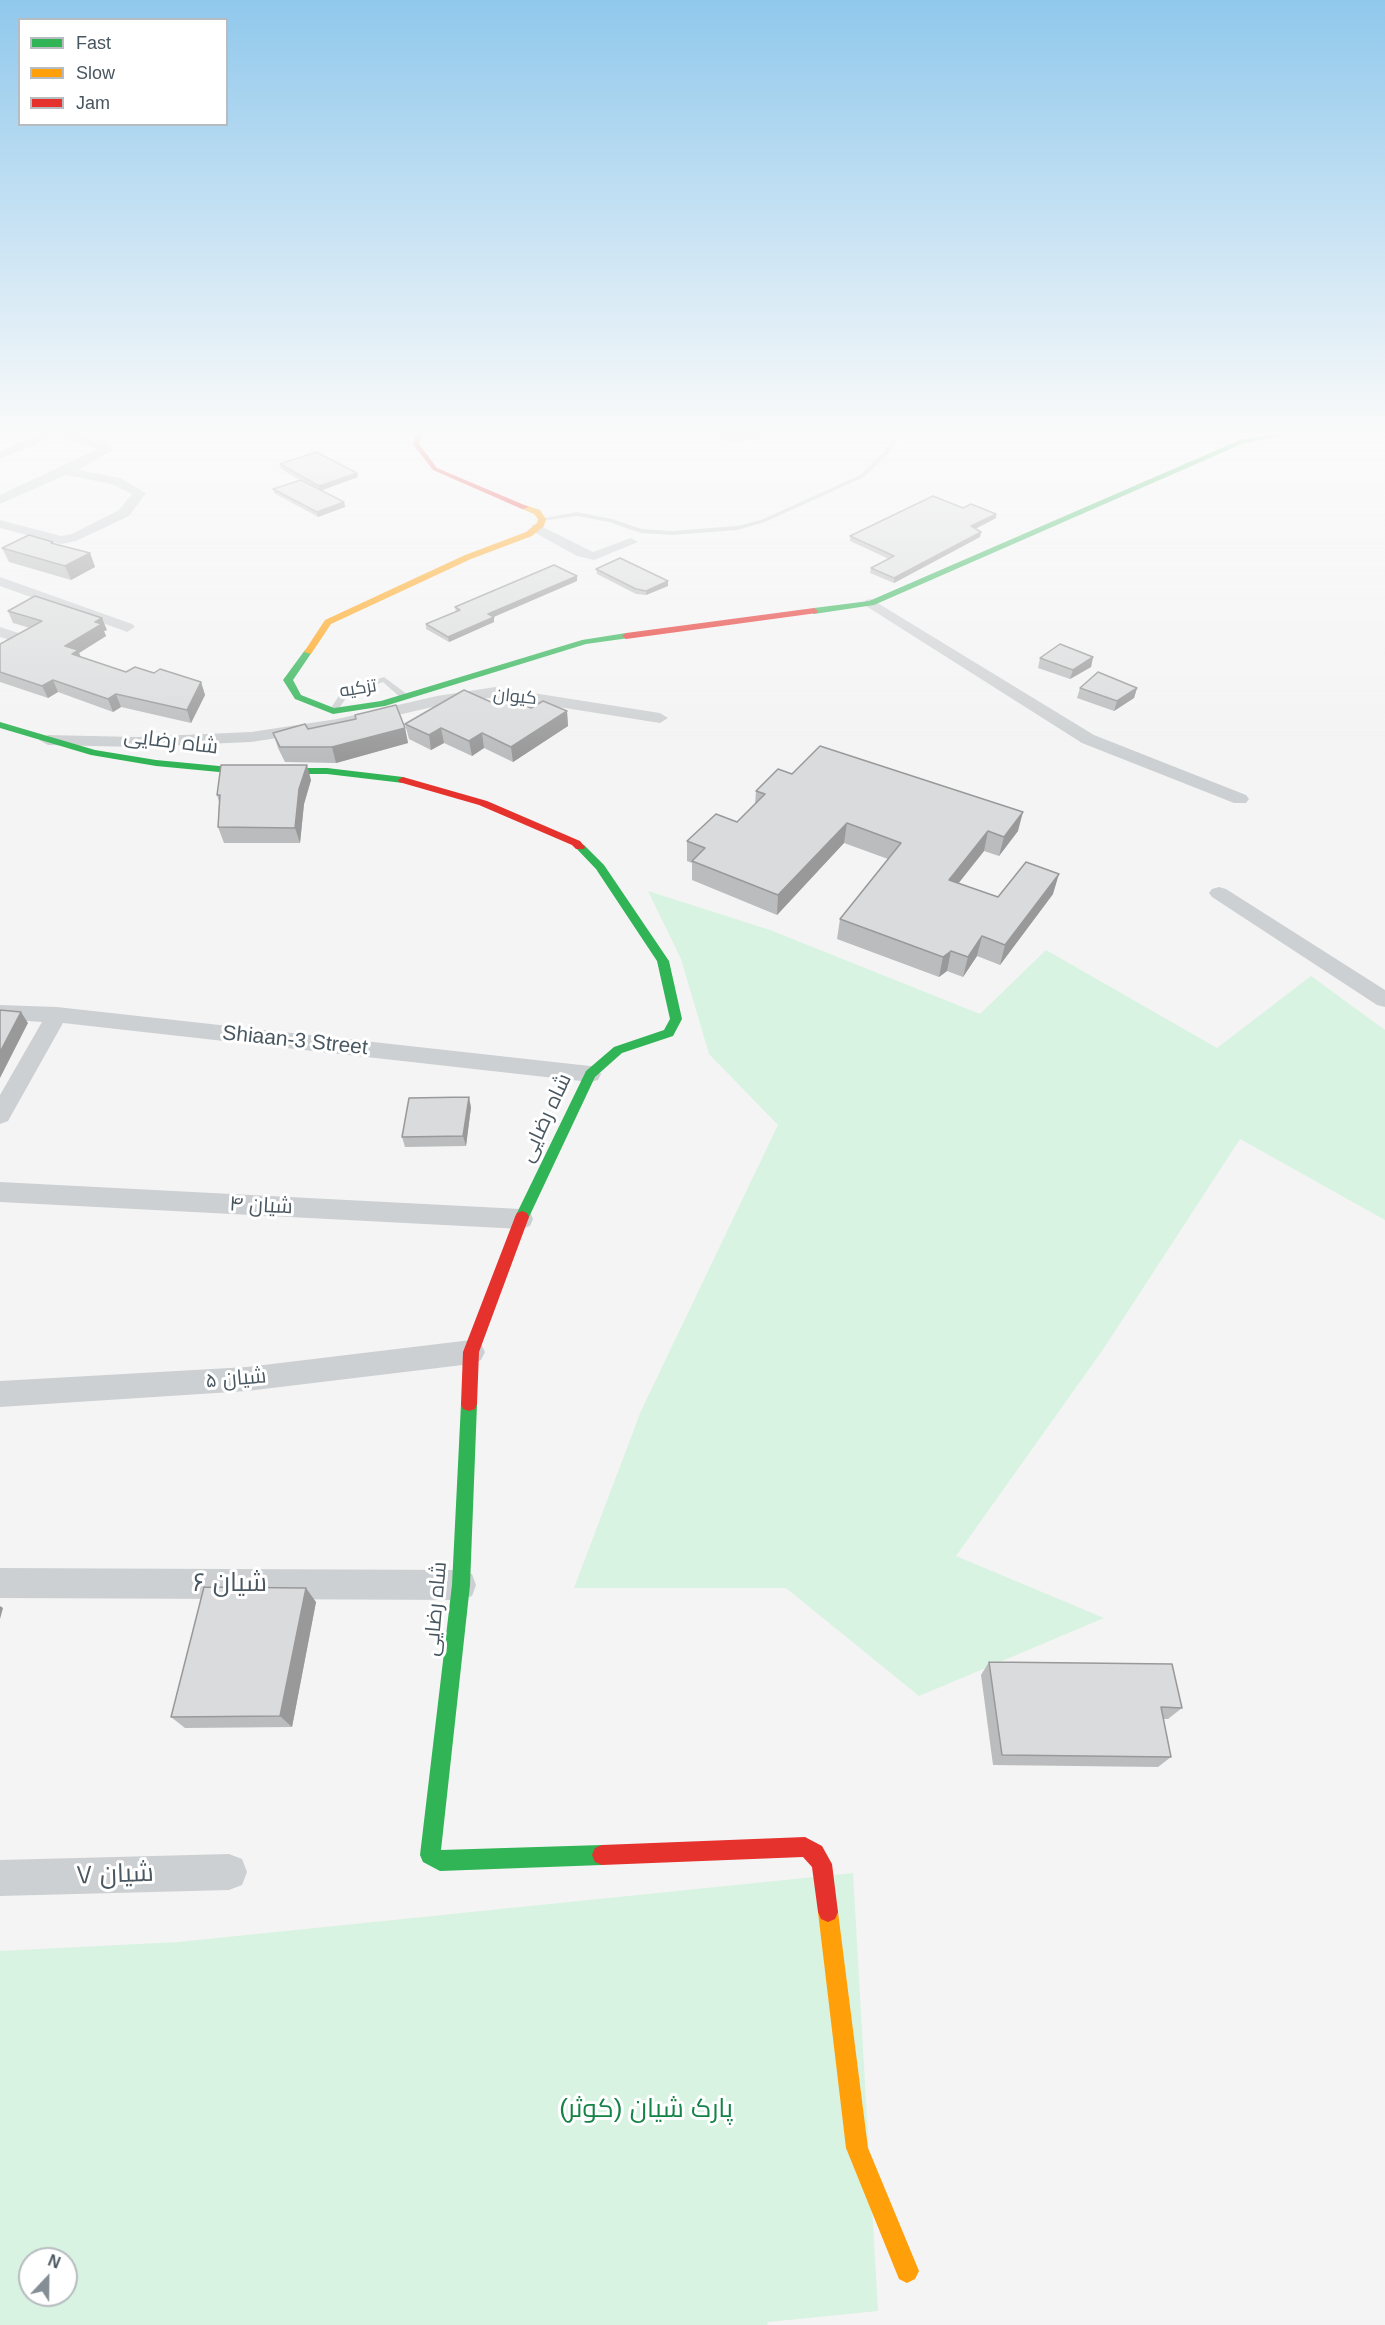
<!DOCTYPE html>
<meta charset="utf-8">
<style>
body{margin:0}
#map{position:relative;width:1385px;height:2325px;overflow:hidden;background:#f4f4f4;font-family:Arial,sans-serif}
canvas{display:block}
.legend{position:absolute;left:18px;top:18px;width:210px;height:108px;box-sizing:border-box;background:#fff;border:2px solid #b6bcc0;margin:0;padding:8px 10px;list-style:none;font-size:18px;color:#495761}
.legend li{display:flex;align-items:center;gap:12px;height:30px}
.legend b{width:30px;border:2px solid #b6bcc0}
.north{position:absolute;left:18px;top:2247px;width:60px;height:60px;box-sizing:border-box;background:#fff;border:2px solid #b6bcc0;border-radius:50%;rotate:22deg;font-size:16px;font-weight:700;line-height:24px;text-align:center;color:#495761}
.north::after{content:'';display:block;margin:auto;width:21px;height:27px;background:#858e94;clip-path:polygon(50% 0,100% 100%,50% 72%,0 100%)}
</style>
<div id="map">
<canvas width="1385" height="2325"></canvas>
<ul class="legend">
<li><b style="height:8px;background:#30b455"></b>Fast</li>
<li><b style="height:8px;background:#ff9f0a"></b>Slow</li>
<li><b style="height:8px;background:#e5322d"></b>Jam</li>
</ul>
<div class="north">N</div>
</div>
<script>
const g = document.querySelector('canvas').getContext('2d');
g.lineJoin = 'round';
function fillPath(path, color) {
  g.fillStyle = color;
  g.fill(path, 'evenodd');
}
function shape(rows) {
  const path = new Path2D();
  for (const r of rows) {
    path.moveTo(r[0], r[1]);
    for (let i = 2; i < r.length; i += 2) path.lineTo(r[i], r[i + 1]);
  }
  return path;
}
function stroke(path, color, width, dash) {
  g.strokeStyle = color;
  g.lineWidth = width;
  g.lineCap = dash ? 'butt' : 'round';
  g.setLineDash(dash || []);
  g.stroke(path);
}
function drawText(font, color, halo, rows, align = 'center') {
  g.font = font + ' Arial,Cairo,sans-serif';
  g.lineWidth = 6;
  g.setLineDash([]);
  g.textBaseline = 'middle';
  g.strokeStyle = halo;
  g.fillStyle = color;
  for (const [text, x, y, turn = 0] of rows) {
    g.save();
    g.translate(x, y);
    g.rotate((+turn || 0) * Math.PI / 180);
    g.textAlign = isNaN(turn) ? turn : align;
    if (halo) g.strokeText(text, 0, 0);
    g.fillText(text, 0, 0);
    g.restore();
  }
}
fillPath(shape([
 [648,891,770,930,980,1014,1046,950,1217,1048,1311,976,1385,1030,1385,1220,1240,1139,1104,1348,956,1556,1104,1618,919,1696,786,1588,574,1588,641,1411,778,1125,709,1054,681,959],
 [853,1873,878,2311,768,2322,767,2325,0,2325,0,1951,178,1942],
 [30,2259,66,2259,66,2295,30,2295]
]), '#d8f3e1');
fillPath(shape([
 [896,432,902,432,888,454,864,477,765,522,737,530,672,535,641,533,609,522,577,516,542,521,539,519,577,512,612,519,642,529,672,531,737,526,761,520,860,475,884,452,896,432],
 [384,677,408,695,408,699,402,699,383,682,348,695,336,713,329,711,342,691,384,677]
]), '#cdd0d2');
fillPath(shape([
 [44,432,71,432,109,444,112,449,110,452,78,470,120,478,146,493,129,516,76,541,61,544,0,528,0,520,61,536,72,534,119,510,132,494,111,484,66,475,0,504,0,495,98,449,56,436,0,459,0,451,44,432],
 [690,432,730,434,783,432,777,436,730,442,690,432],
 [537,524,593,552,631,538,638,542,594,560,577,556,532,531,532,525,537,524],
 [0,577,132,624,135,627,127,632,122,630,0,586,0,577],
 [871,599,1094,735,1246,795,1249,799,1246,803,1234,803,1082,743,866,606,864,603,866,600,871,599],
 [0,627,22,634,25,637,17,642,0,637,0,627],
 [495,687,660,713,668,718,660,723,495,697,437,706,337,729,251,742,137,747,48,745,39,740,48,735,137,737,251,732,337,719,437,696,495,687],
 [1219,887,1226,889,1385,990,1385,1007,1377,1005,1212,897,1209,893,1212,889,1219,887],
 [0,1005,57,1007,590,1066,598,1068,601,1074,598,1080,590,1082,63,1023,8,1121,0,1124,0,1095,42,1022,0,1019,0,1005],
 [0,1182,521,1209,530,1212,533,1219,530,1226,521,1229,0,1202,0,1182],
 [471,1340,481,1344,485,1352,481,1360,471,1364,247,1391,0,1407,0,1381,247,1367,471,1340],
 [0,1568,461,1570,472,1574,476,1585,472,1596,461,1600,0,1598,0,1568],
 [229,1854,242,1859,247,1872,242,1885,229,1890,0,1896,0,1860,229,1854]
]), '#cdd0d2');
fillPath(shape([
 [1283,432,1302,432,1244,443,874,605,814,614,810,611,814,608,869,601,1240,440,1283,432],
 [626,633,629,634,629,638,586,644,385,706,333,714,295,699,283,680,305,650,311,650,312,652,293,680,301,695,334,708,381,701,582,640,626,633],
 [0,722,95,750,156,760,240,768,327,768,403,777,408,780,403,783,327,774,240,774,156,766,91,755,0,728,0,722],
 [580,844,584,845,604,865,669,961,682,1019,673,1036,622,1053,595,1077,529,1217,527,1221,522,1223,517,1221,515,1217,586,1071,614,1047,664,1030,670,1019,657,961,596,869,575,847,580,844],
 [469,1397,475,1399,477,1404,470,1585,441,1850,602,1845,609,1848,612,1855,609,1862,602,1865,440,1871,423,1862,420,1855,452,1585,461,1404,463,1399,469,1397]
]), '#30b455');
fillPath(shape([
 [525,505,540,510,546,519,544,526,532,536,471,559,331,624,311,654,304,652,325,620,465,555,526,532,537,523,538,519,534,514,522,509,522,505,525,505],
 [828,1902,835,1905,838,1912,868,2148,919,2271,915,2279,907,2283,899,2279,846,2148,818,1912,821,1905,828,1902]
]), '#ff9f0a');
fillPath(shape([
 [416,432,423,432,419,444,437,468,529,507,522,509,433,470,413,444,416,432],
 [814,608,818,611,817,613,626,639,622,636,626,633,814,608],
 [403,777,487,801,580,841,585,847,584,849,576,849,572,845,479,805,399,782,398,780,403,777],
 [522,1211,527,1213,529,1217,479,1352,477,1404,475,1409,469,1411,463,1409,461,1404,463,1352,515,1217,517,1213,522,1211],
 [805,1837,822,1846,832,1864,838,1912,835,1919,828,1922,821,1919,818,1912,812,1867,803,1857,602,1865,595,1862,592,1855,595,1848,602,1845,805,1837]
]), '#e5322d');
fillPath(shape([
 [1226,432,1239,432,1235,435],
 [280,464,358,477,321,490,344,502,345,507,318,517,274,493,273,489,300,480,281,469],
 [963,508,996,518,975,529,981,532,980,537,894,583,870,573,871,568,889,559,850,541,850,536],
 [53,542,54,544,90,553,95,567,71,580,9,562,2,548],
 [596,569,668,586,646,595,636,594,597,574],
 [577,581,493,617,494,622,449,642,426,629,426,624,456,612,455,607],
 [8,611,107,630,104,631,106,636,79,653,81,657,126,672,154,673,201,682,205,695,191,723,121,707,113,712,58,692,48,698,0,682,0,644,30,628,13,623],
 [1093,657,1091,667,1070,679,1038,668,1040,658],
 [1080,688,1137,688,1134,698,1114,711,1077,698],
 [491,702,567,711,568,726,513,762,484,748,472,756,444,743,431,750,409,739,405,724],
 [405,728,408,743,336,763,285,762,278,748,273,733,308,729],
 [792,774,1018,831,999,856,984,851,958,884,998,897,1053,894,1000,965,977,956,963,977,947,971,939,977,837,939,840,919,888,859,844,843,777,915,692,880,692,863,687,861,687,841,737,822,755,804,756,791],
 [311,780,304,804,300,843,224,843,218,827,219,802,217,795],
 [471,1107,466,1146,405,1147,402,1137],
 [316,1602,292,1727,185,1728,171,1717],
 [989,1662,1182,1708,1168,1719,1163,1719,1171,1757,1158,1767,993,1765,981,1675]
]), '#bbbcbd');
fillPath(shape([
 [357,473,358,477,320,491,319,486],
 [344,502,345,507,318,517,317,512],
 [996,514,996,518,971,531,971,526],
 [981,532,980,537,894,583,894,578],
 [90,553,95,567,71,580,65,566],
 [577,576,577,581,489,619,488,614],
 [668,581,668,586,646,595,646,591],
 [494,617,494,622,449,642,448,637],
 [102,618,107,630,104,631,106,636,79,653,83,663,77,666,65,646,95,622],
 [1093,657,1091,667,1070,679,1073,670],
 [53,680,58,692,48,698,42,686],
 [201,682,205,695,191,723,187,710],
 [1137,688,1134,698,1114,711,1117,701],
 [116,694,121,707,113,712,108,699],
 [567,711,568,726,513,762,511,747],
 [405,728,408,743,336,763,332,747],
 [441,728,444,743,431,750,429,735],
 [482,733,484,748,472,756,469,741],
 [307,765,311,780,304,804,300,843,295,828,299,789],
 [1023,812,1018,831,999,856,1004,837],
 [847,823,844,843,777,915,778,895],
 [988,831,984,851,945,900,949,880],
 [1059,874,1053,894,1000,965,1005,945],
 [982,936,977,956,963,977,968,957],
 [951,951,947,971,939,977,943,957],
 [21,1012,28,1023,0,1078,0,1052],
 [469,1097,471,1107,466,1146,463,1136],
 [306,1588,316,1602,292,1727,280,1716],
 [0,1606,3,1608,0,1619]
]), '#99999a');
const building = shape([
 [316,452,357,473,319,486,280,464,316,452],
 [301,480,344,502,317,512,273,489,301,480],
 [933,496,963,508,971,504,996,514,971,526,981,532,894,578,871,568,894,556,850,536,933,496],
 [29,535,53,542,51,543,90,553,65,566,2,548,29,535],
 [620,558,668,581,646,591,636,589,596,569,620,558],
 [554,565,577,576,488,614,494,617,448,637,426,624,460,610,455,607,554,565],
 [35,596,102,618,95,622,102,624,65,646,78,650,72,654,126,672,135,667,154,673,160,669,201,682,187,710,116,694,108,699,53,680,42,686,0,672,0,644,42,621,8,611,35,596],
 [1060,644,1093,657,1073,670,1040,658,1060,644],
 [1098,672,1137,688,1117,701,1080,688,1098,672],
 [464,690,491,702,503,695,531,708,543,701,567,711,511,747,482,733,469,741,441,728,429,735,405,724,464,690],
 [396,705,405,728,332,747,280,747,273,733,305,724,308,729,356,719,355,715,396,705],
 [820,746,1023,812,1004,837,988,831,949,880,998,897,1026,862,1059,874,1005,945,982,936,968,957,951,951,943,957,840,919,901,843,847,823,778,895,692,861,705,848,687,841,716,814,737,822,765,794,756,791,778,769,792,774,820,746],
 [221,765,307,765,299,789,295,828,218,827,220,795,217,795,221,765],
 [0,1010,21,1012,0,1052,0,1010],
 [469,1097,463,1136,402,1137,409,1098,469,1097],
 [204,1587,306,1588,280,1716,171,1717,204,1587],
 [989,1662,1172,1664,1182,1708,1161,1707,1171,1757,1002,1755,989,1662]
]);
fillPath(building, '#dadbdc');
stroke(building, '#99999a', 1.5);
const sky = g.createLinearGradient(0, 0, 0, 758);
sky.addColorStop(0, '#90c8ec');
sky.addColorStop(0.57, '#fafafa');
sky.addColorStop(1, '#fafafa00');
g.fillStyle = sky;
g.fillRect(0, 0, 1385, 758);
drawText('18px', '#495761', '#fff', [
 ["تزکیه",358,689,-9],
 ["کیوان",515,697,6]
]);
drawText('21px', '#495761', '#fff', [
 ["شاه رضایی",171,742,7],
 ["Shiaan-3 Street",295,1041,6],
 ["شاه رضایی",546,1118,-65],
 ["شیان ۴",261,1206,3],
 ["شیان ۵",236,1379,-5],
 ["شاه رضایی",436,1609,-85]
]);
drawText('26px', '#495761', '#fff', [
 ["شیان ۶",230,1584],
 ["شیان ۷",115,1875,-2]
]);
drawText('26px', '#148347', '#fff', [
 ["پارک شیان (کوثر)",646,2110]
]);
</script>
